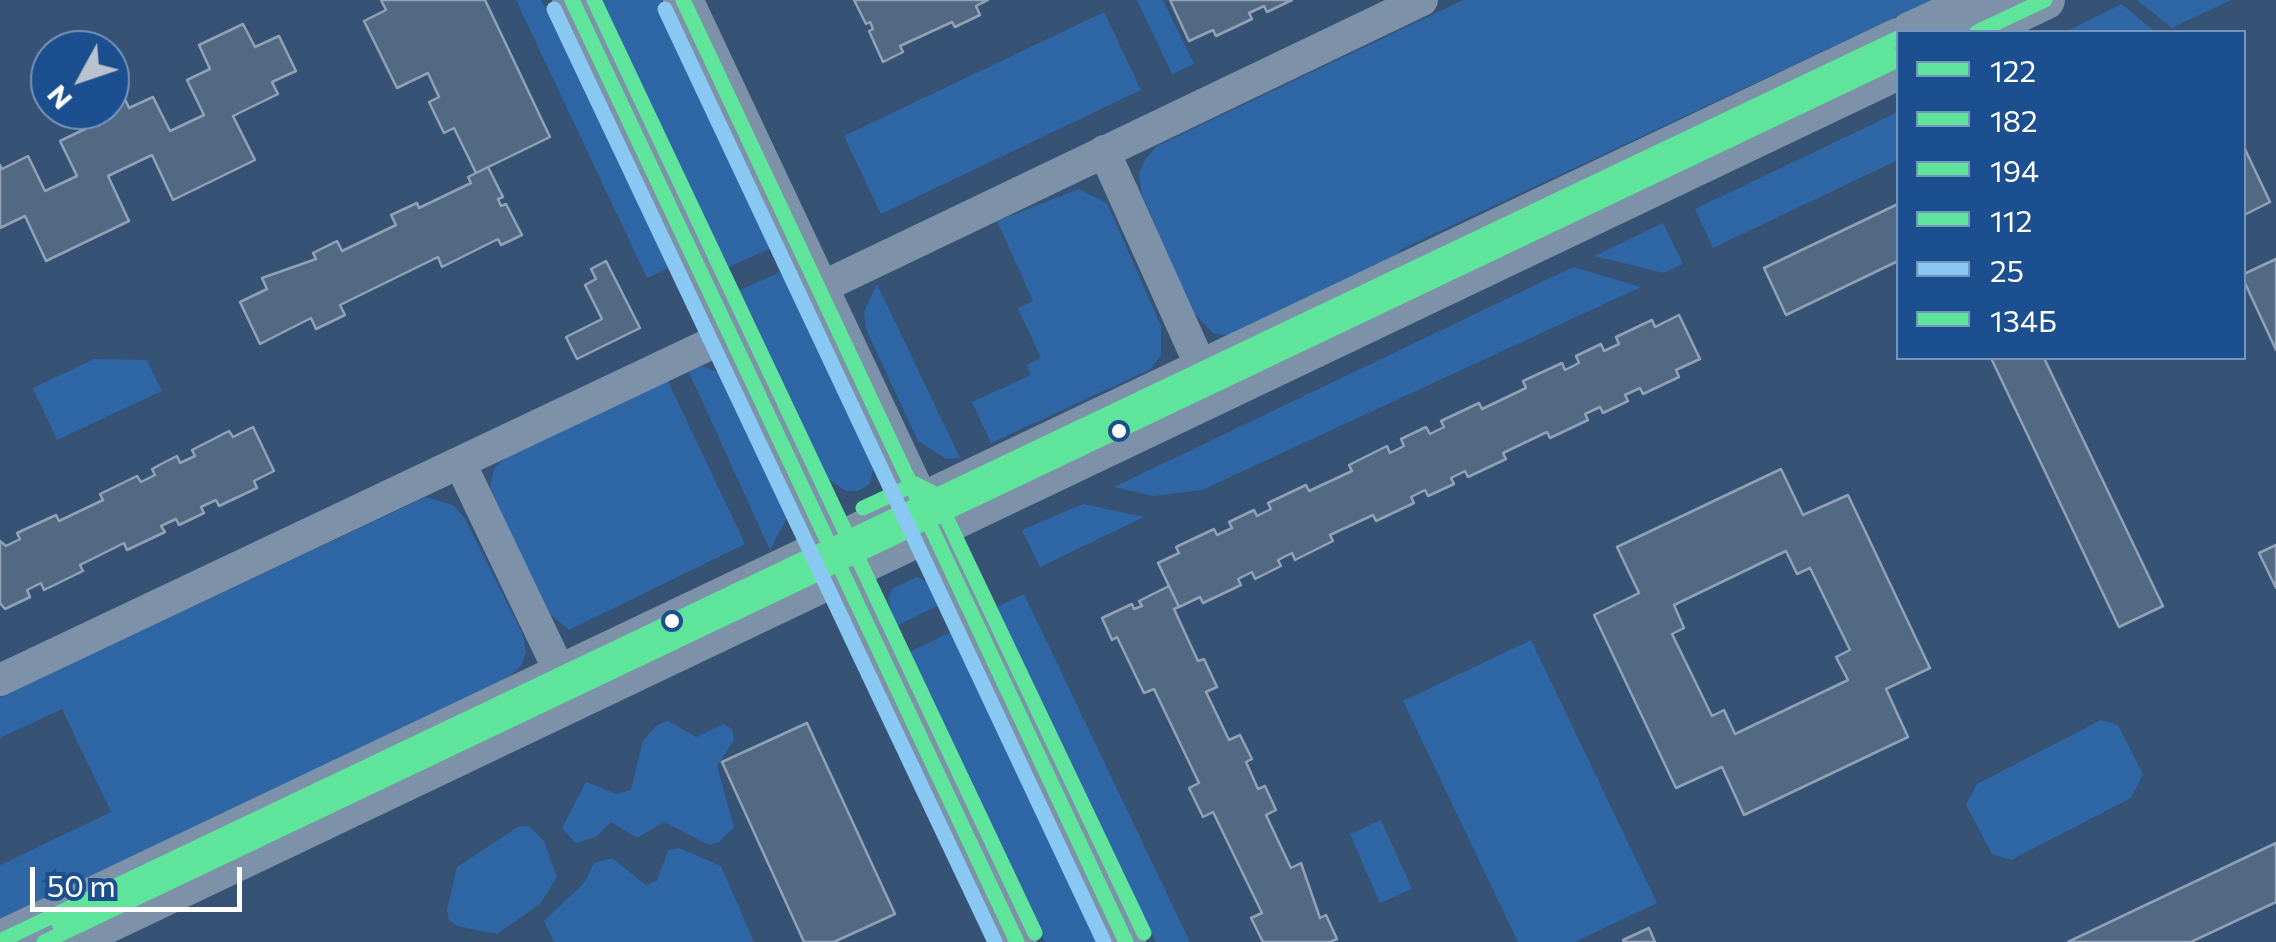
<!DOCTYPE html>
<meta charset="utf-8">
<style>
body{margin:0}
#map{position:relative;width:2276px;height:942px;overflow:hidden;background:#365274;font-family:Commissioner,sans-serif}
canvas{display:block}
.legend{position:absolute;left:1896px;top:30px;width:350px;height:330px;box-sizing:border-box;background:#1b4f8f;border:2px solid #7695bc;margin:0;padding:12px 18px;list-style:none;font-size:30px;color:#fff}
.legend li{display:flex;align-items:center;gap:20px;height:50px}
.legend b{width:50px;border:2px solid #7695bc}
.north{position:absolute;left:30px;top:30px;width:100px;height:100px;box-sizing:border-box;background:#1b4f8f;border:2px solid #7695bc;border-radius:50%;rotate:230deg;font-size:28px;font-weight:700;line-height:40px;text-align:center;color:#fff}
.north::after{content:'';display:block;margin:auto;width:35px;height:45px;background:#b9c2ce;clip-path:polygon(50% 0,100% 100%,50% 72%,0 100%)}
.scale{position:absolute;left:30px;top:867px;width:212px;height:45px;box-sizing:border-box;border:5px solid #fff;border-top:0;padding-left:12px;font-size:30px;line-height:35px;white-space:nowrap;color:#fff;-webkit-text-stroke:8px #1b4f8f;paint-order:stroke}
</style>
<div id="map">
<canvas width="2276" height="942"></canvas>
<ul class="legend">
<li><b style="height:12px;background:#5ee59b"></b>122</li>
<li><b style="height:12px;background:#5ee59b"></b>182</li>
<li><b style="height:12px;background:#5ee59b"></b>194</li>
<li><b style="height:12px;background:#5ee59b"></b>112</li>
<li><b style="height:12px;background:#8ac8f4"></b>25</li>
<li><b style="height:12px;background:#5ee59b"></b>134Б</li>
</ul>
<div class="north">N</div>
<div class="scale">50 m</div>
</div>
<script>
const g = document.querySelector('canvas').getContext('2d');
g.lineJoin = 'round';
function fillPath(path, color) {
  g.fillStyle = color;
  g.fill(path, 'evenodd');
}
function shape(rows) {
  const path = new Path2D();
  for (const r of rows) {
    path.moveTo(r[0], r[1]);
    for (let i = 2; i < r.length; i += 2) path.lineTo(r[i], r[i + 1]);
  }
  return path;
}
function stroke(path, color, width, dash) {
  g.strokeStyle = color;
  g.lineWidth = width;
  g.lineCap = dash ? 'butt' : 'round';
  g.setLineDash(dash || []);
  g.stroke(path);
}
fillPath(shape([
 [516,0,541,0,673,266,647,278],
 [596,0,662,0,776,246,724,269],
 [1137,0,1163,0,1194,64,1172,74],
 [1463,0,1932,0,1402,249,1386,267,1235,337,1213,333,1193,312,1142,195,1139,173,1145,160,1157,146],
 [2137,0,2231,0,2172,28],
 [2122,4,2155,32,2065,32],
 [1104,12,1141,90,881,214,844,136],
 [1898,112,1898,160,1713,248,1695,209],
 [1079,189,1107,203,1161,326,1161,355,1151,369,991,443,972,402,1031,375,1027,365,1041,358,1018,308,1033,301,997,221],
 [1663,223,1683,264,1664,273,1594,256],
 [1573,267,1641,287,1202,490,1153,496,1114,487],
 [787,269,875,460,870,484,858,491,846,491,828,479,738,291],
 [877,284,960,458,946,459,918,441,866,329,864,312],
 [94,359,147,360,162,391,57,440,33,388],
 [703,366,717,372,730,386,783,499,786,519,770,550,688,370],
 [667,379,745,544,569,630,550,614,492,501,490,486,494,469,504,458],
 [426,497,453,505,464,517,523,635,526,652,521,666,506,679,0,919,0,865,111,812,62,709,0,738,0,697],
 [1083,504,1144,517,1040,567,1022,530],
 [917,577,929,582,945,602,895,627,888,598,893,588],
 [1024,594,1190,942,1156,942,996,607],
 [957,629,1105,942,1045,942,907,653],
 [1531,640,1657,903,1575,942,1518,942,1403,701],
 [2101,720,2118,725,2143,774,2131,798,2011,860,1992,854,1966,805,1977,784],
 [668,721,696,737,723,724,732,729,734,740,717,766,734,827,719,842,709,845,664,822,637,838,611,822,596,837,576,843,562,828,586,782,616,794,631,790,643,741,657,725],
 [1381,820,1412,889,1380,903,1350,834],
 [529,826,544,841,557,877,540,904,497,934,457,926,449,920,447,910,457,867,518,827],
 [679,848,721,866,754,942,554,942,544,921,584,883,594,863,612,858,646,885,657,881,668,850]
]), '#2f66a5');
const building = shape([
 [381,0,485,0,550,137,476,173,454,128,444,133,429,102,439,97,428,73,397,88,364,21,386,10,381,0],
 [854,0,988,0,976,6,980,15,955,27,952,22,900,46,903,52,883,62,869,31,873,29,870,22,866,24,854,0],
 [1170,0,1292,0,1267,12,1264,6,1249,13,1252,19,1216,36,1213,30,1189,41,1170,0],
 [243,24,255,47,279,36,296,71,272,82,278,94,233,116,255,160,173,200,152,155,108,176,129,221,46,261,25,216,0,228,0,165,2,169,28,156,45,191,77,176,60,141,85,129,75,110,110,110,110,88,118,84,129,108,153,97,170,131,204,115,187,80,210,69,199,45,243,24],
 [2244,147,2270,202,2244,215,2244,147],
 [488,167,503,197,498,199,501,206,506,204,522,235,501,245,498,239,442,267,438,257,340,305,345,315,316,329,311,318,260,344,240,302,267,289,262,278,316,259,313,253,337,241,342,251,396,225,391,215,417,203,419,208,471,183,468,177,488,167],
 [1898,204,1898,261,1786,315,1764,268,1898,204],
 [2276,259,2276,350,2244,281,2244,274,2276,259],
 [606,261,640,328,577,359,566,337,602,319,585,285,596,279,591,269,606,261],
 [1679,315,1700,359,1676,370,1679,377,1643,394,1640,388,1625,395,1628,401,1603,413,1600,407,1585,414,1588,420,1550,438,1547,432,1503,453,1506,459,1468,477,1465,471,1451,478,1454,484,1428,496,1425,490,1411,497,1414,503,1376,521,1373,515,1330,535,1333,541,1295,560,1292,553,1278,560,1281,566,1255,579,1252,572,1238,579,1241,585,1203,603,1200,597,1179,607,1158,563,1179,553,1176,547,1214,529,1217,535,1232,528,1229,522,1254,510,1257,516,1271,509,1268,503,1306,485,1309,491,1352,471,1349,465,1387,446,1390,453,1404,446,1401,439,1426,427,1430,434,1444,427,1441,421,1479,403,1482,409,1526,388,1523,381,1562,363,1565,370,1579,363,1576,356,1601,344,1604,351,1619,344,1616,337,1652,320,1655,327,1679,315],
 [1991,358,2044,358,2163,606,2119,627,1991,358],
 [253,427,274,471,254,481,257,488,219,506,216,500,201,507,204,513,179,525,176,519,161,526,165,532,127,550,124,543,80,565,83,571,44,590,41,583,27,590,30,597,5,609,0,603,0,541,6,546,20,539,17,533,56,515,59,521,103,500,100,494,137,476,141,482,155,475,152,469,165,462,177,456,180,463,195,456,192,450,229,431,233,437,253,427],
 [1781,469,1803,515,1848,495,1930,668,1886,689,1908,737,1744,815,1722,767,1676,788,1594,615,1639,593,1617,547,1781,469],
 [1786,551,1797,574,1810,568,1850,650,1836,657,1848,680,1735,734,1724,710,1712,716,1672,634,1684,628,1674,605,1786,551],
 [2276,545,2276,588,2259,553,2276,545],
 [1169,586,1179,607,1174,609,1198,661,1204,659,1217,687,1206,692,1229,740,1240,735,1252,759,1246,762,1258,789,1265,786,1276,810,1266,815,1291,868,1301,863,1320,918,1326,915,1337,939,1330,942,1263,942,1251,918,1262,913,1213,812,1203,817,1189,788,1199,783,1154,689,1144,693,1117,637,1112,640,1102,618,1132,604,1134,609,1142,606,1139,601,1169,586],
 [807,723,895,914,834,942,804,942,722,762,807,723],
 [2276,843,2276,902,2191,942,2068,942,2276,843],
 [1649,928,1655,942,1624,942,1623,940,1649,928]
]);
fillPath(building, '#526984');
stroke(building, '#92a2b6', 2.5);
stroke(shape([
 [1104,151,1211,389],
 [818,289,1422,0],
 [460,463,570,693],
 [0,680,731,334]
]), '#7d92a8', 32);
stroke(shape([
 [572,0,1017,942],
 [683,0,1126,942],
 [1910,32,1979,0],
 [1977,32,2045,0],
 [0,941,1898,38],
 [68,942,1898,70]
]), '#7d92a8', 40);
stroke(shape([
 [1977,32,2045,0],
 [0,941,1898,38]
]), '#5ee59b', 15);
stroke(shape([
 [44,942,1898,60]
]), '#5ee59b', 15);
stroke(shape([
 [863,508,915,484,935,494,1144,933],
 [59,924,1889,52]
]), '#5ee59b', 15);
stroke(shape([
 [572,0,1017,942],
 [683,0,1126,942]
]), '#5ee59b', 15);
stroke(shape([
 [554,9,995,942],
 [665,9,1104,942]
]), '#8ac8f4', 15);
stroke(shape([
 [594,0,1035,933]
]), '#5ee59b', 15);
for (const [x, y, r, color] of [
 [1119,431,9,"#fff"],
 [672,621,9,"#fff"]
]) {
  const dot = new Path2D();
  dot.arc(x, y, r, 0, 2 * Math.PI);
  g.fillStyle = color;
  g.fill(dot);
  stroke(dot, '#1b4f8f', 4);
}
</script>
